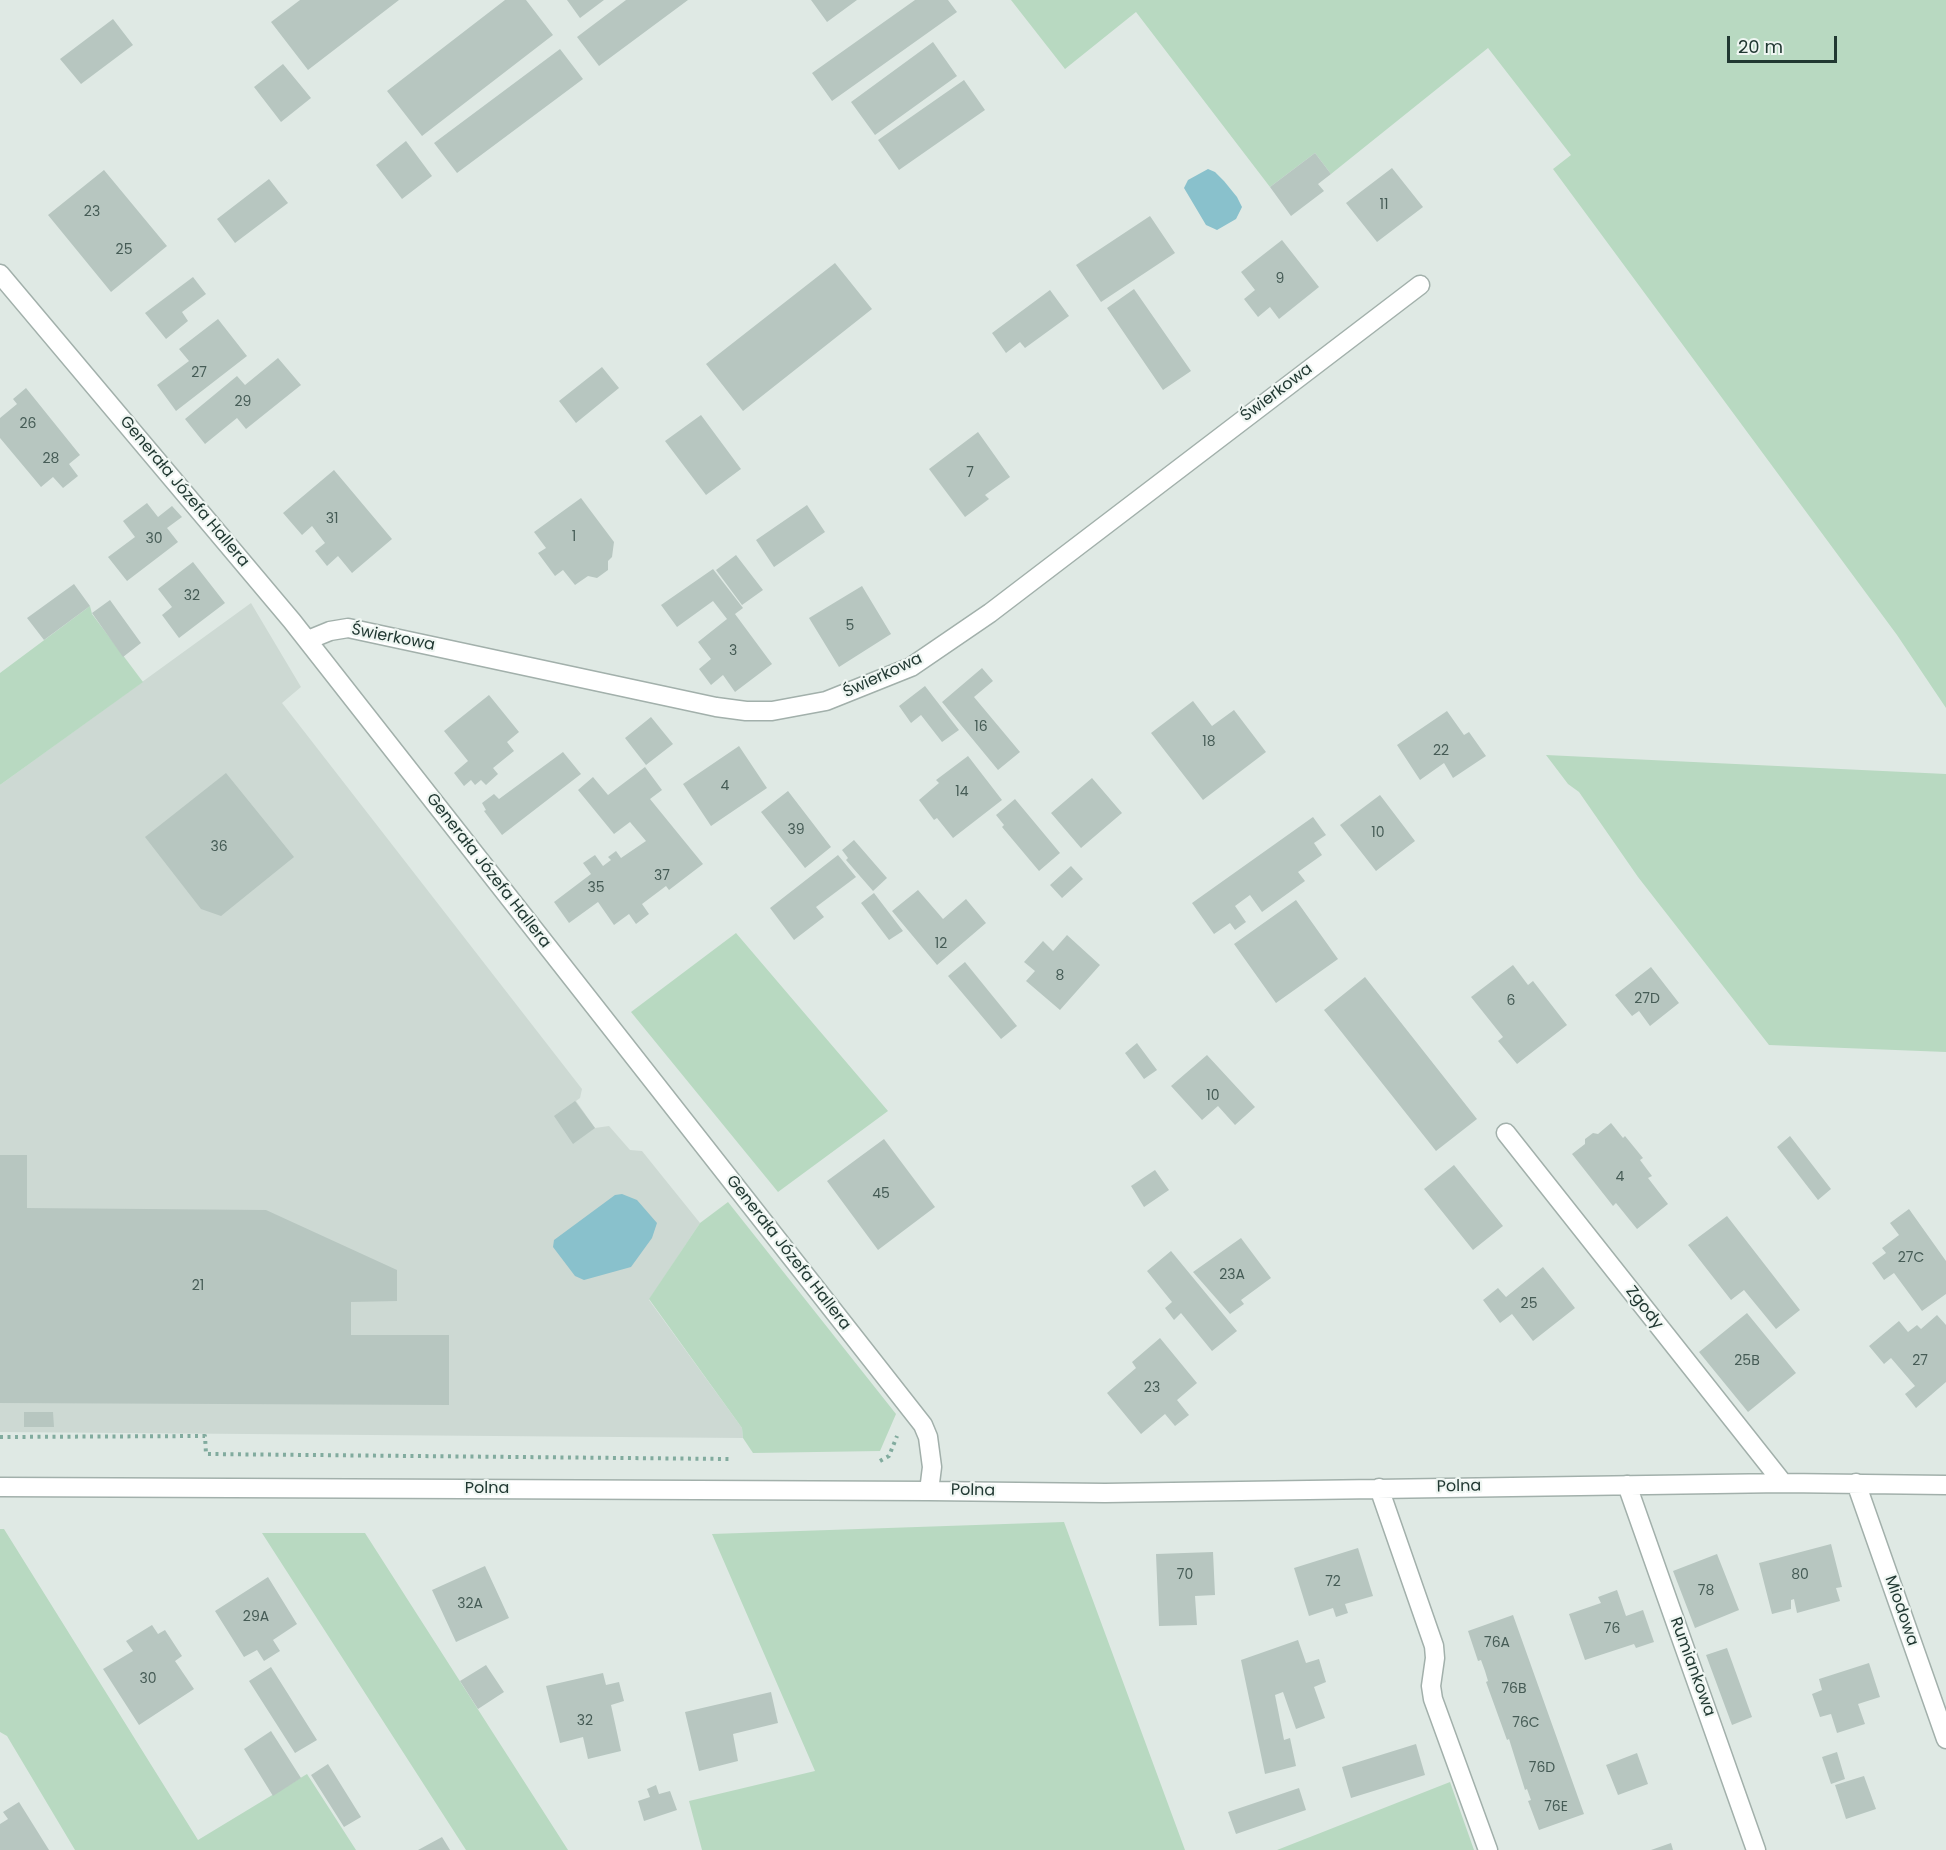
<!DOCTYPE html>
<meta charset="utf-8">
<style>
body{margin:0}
#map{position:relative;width:1946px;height:1850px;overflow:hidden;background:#dfe9e4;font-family:Poppins,sans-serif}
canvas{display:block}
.scale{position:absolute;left:1727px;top:36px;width:110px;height:27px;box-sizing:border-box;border:3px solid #213832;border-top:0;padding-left:8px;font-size:18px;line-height:21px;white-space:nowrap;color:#213832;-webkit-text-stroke:4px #eff6f2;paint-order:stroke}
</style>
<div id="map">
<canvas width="1946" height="1850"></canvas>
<div class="scale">20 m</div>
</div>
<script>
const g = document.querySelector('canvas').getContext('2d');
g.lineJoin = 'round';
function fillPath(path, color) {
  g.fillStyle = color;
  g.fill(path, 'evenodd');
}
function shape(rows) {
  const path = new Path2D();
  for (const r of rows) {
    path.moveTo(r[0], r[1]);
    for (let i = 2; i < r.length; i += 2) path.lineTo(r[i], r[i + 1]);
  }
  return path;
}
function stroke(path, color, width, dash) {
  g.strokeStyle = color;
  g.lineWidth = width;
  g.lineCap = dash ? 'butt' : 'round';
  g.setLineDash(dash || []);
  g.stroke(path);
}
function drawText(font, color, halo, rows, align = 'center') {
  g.font = font + ' Poppins,sans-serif';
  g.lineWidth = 4.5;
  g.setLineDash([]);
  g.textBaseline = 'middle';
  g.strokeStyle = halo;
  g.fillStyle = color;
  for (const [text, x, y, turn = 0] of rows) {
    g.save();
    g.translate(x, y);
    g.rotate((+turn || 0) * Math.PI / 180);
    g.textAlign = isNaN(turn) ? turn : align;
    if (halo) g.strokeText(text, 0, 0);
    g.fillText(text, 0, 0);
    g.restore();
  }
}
fillPath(shape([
 [251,603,301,687,282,703,582,1089,580,1098,576,1101,595,1128,609,1126,630,1150,642,1151,700,1223,649,1300,742,1428,743,1438,0,1432,0,785]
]), '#cdd9d3');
fillPath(shape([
 [1011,0,1946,0,1946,708,1897,635,1553,169,1571,155,1488,48,1331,174,1315,153,1270,187,1136,12,1065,69],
 [90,606,92,614,143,682,0,785,0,673],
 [1546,755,1946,774,1946,1052,1769,1045,1638,877,1579,792,1568,784],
 [736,933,888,1111,778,1192,631,1012],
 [728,1202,896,1414,880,1451,753,1453,743,1438,742,1428,649,1299,700,1223],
 [1064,1522,1185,1850,702,1850,689,1801,815,1771,712,1534],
 [0,1529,4,1529,198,1840,307,1774,356,1850,75,1850,7,1736,0,1732],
 [262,1533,365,1533,568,1850,466,1850],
 [1450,1782,1474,1850,1277,1850]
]), '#b8d9c1');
fillPath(shape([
 [1208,169,1215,172,1224,181,1237,197,1242,207,1236,219,1217,230,1206,225,1184,188,1188,180],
 [622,1194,637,1200,657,1223,652,1238,631,1267,584,1280,575,1276,553,1247,554,1240,615,1195]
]), '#89c1cc');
fillPath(shape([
 [300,0,399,0,308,70,271,22],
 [505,0,526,0,553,35,422,136,387,91],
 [567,0,604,0,580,18],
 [626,0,688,0,599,66,577,37],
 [811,0,857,0,827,22],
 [915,0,948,0,957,12,832,101,812,73],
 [113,19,133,45,81,84,60,59],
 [933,42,957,76,875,135,851,102],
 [560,49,583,79,457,173,434,143],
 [283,64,311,98,281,122,254,87],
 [964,80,985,110,899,170,878,140],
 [406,141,432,176,402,199,376,165],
 [1315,153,1331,174,1318,184,1324,191,1291,216,1270,187],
 [1392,168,1423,207,1377,242,1346,203],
 [104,170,167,246,111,292,48,215],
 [269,179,288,203,235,243,217,219],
 [1150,216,1175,253,1101,302,1076,265],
 [1282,240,1319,287,1279,319,1270,307,1258,317,1244,299,1255,290,1241,272],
 [835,263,872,309,743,411,706,364],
 [193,277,206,294,182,312,188,321,166,339,145,313],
 [1134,289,1191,371,1163,390,1107,308],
 [1050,290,1069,316,1025,348,1020,342,1006,353,992,333],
 [218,319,247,356,176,411,157,385,189,361,179,349],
 [278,358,301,385,246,429,237,418,205,444,185,419,237,376,245,385],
 [602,367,619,388,576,423,559,401],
 [26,388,80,455,69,464,78,476,63,488,53,477,41,487,0,438,0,418,17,404,13,399],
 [701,415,741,469,706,495,665,441],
 [978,432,1010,477,985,495,989,499,965,517,929,469],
 [334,470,392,539,352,573,338,556,327,566,315,551,325,543,312,526,302,535,283,513],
 [581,498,614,542,612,557,608,561,608,570,597,578,588,576,575,585,563,570,555,576,538,553,546,548,534,532],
 [147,503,158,517,172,506,182,517,167,528,178,542,127,581,108,557,135,537,123,521],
 [807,505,825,532,774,567,756,540],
 [736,555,763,590,742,605,716,570],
 [193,562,225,603,179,638,162,615,172,607,158,589],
 [713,569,743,608,735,614,772,664,735,692,723,675,711,685,699,669,711,659,698,642,727,619,713,601,677,627,661,605],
 [74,584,90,606,44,640,27,618],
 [862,586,891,634,839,667,809,618],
 [110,600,141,643,123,657,92,613],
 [982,668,993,681,974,697,1020,752,998,770,942,702],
 [925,686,959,730,942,742,921,715,911,723,899,706],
 [489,695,519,732,507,742,514,751,493,768,498,774,486,785,481,780,475,785,471,780,464,786,454,773,468,761,444,731],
 [1193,701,1212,726,1234,710,1266,752,1203,800,1151,733],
 [1447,711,1464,735,1469,732,1486,756,1453,778,1444,763,1420,780,1397,745],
 [651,717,673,744,646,765,625,738],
 [739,746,767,788,711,826,683,784],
 [563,752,581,774,502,835,484,811,486,810,482,803,494,794,499,799],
 [968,756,1002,800,953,838,937,818,934,820,919,800,939,783,936,780],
 [645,767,662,790,650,799,703,864,669,890,666,886,642,904,649,914,636,924,629,914,614,925,598,902,569,923,554,902,591,874,583,863,595,855,603,866,611,860,608,857,616,851,621,858,646,841,630,822,614,834,578,790,593,777,608,795],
 [226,773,294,857,221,916,201,909,145,837],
 [1092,778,1122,813,1081,848,1051,813],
 [788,791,831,847,805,868,761,812],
 [1380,795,1415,841,1376,871,1340,825],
 [1015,799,1060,853,1039,871,1002,827,1004,825,996,815],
 [1313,817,1326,835,1314,843,1322,855,1298,872,1305,881,1262,912,1250,895,1235,906,1246,922,1235,930,1230,923,1214,934,1192,903],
 [854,840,887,878,873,891,846,860,848,858,842,850],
 [838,855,856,877,816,907,824,917,794,940,770,908],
 [1071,866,1083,879,1062,898,1050,885],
 [918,890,943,919,966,899,986,923,937,965,892,911],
 [874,893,903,931,889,940,861,903],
 [1296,900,1338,959,1276,1003,1234,944],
 [1067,935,1100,965,1060,1010,1026,981,1035,971,1024,962,1043,941,1053,951],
 [965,962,1017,1026,1001,1039,948,976],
 [1513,965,1528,985,1533,981,1567,1025,1517,1064,1498,1041,1503,1037,1471,997],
 [1651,967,1679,1003,1650,1026,1639,1011,1632,1016,1615,995],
 [1365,977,1477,1119,1436,1151,1324,1010],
 [1137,1043,1157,1070,1144,1079,1125,1053],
 [1207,1055,1255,1107,1235,1125,1218,1106,1202,1120,1171,1086],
 [575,1101,595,1128,573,1144,554,1116],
 [1611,1123,1623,1138,1625,1136,1643,1158,1640,1160,1652,1176,1648,1178,1668,1204,1637,1229,1616,1203,1613,1206,1572,1154,1585,1144,1585,1139,1593,1133,1598,1134],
 [1790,1136,1831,1189,1818,1200,1777,1147],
 [884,1139,935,1207,878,1250,827,1181],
 [0,1155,27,1155,27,1208,266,1210,397,1270,397,1301,351,1302,351,1335,449,1335,449,1405,0,1403],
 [1454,1165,1503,1226,1473,1250,1424,1189],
 [1155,1170,1169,1190,1144,1207,1131,1186],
 [1909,1209,1946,1261,1946,1294,1922,1311,1894,1273,1884,1280,1872,1263,1886,1253,1882,1248,1899,1235,1890,1223],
 [1727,1216,1800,1310,1776,1329,1744,1290,1731,1300,1688,1245],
 [1241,1238,1271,1278,1241,1300,1244,1304,1230,1314,1193,1272],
 [1171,1251,1237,1331,1212,1351,1181,1313,1174,1320,1165,1308,1172,1302,1147,1271],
 [1543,1267,1575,1308,1533,1341,1512,1314,1500,1323,1483,1300,1498,1288,1506,1297],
 [1747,1313,1796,1373,1748,1412,1699,1352],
 [1937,1315,1946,1325,1946,1382,1916,1408,1905,1394,1915,1386,1891,1358,1884,1364,1869,1346,1899,1321,1908,1332,1917,1325,1921,1329],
 [1160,1338,1197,1383,1177,1400,1189,1415,1175,1426,1165,1414,1141,1434,1107,1393,1136,1368,1132,1362],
 [24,1412,53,1412,54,1427,24,1427],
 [1831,1544,1842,1587,1836,1588,1840,1601,1797,1613,1794,1599,1791,1600,1791,1609,1772,1614,1759,1563],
 [1358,1548,1373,1596,1345,1604,1348,1613,1336,1617,1333,1608,1309,1616,1294,1568],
 [1213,1552,1215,1595,1195,1596,1197,1625,1159,1626,1156,1554],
 [1717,1554,1739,1610,1695,1628,1673,1571],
 [485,1566,509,1618,456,1642,432,1590],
 [268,1577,297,1624,273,1640,280,1651,264,1661,257,1650,244,1657,215,1611],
 [1617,1590,1626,1616,1643,1610,1654,1642,1636,1648,1634,1644,1585,1660,1569,1614,1601,1603,1598,1597],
 [1513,1615,1584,1814,1539,1830,1528,1801,1531,1800,1527,1789,1525,1790,1509,1739,1507,1740,1486,1682,1488,1681,1485,1671,1481,1660,1478,1661,1468,1631],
 [152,1625,158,1634,165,1630,182,1656,175,1661,194,1689,139,1725,103,1669,133,1651,126,1641],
 [1298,1640,1306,1663,1319,1659,1326,1682,1314,1687,1325,1718,1296,1729,1283,1692,1275,1695,1284,1740,1290,1738,1296,1766,1265,1774,1241,1660],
 [1727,1648,1752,1717,1732,1725,1706,1655],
 [1869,1663,1880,1697,1858,1704,1865,1724,1837,1733,1831,1714,1820,1717,1812,1694,1822,1690,1819,1679],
 [486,1665,504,1692,478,1709,460,1681],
 [271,1667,317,1740,295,1753,249,1681],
 [603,1673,606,1685,619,1682,624,1701,611,1705,621,1751,588,1759,583,1737,560,1743,546,1686],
 [771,1692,778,1723,733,1734,738,1761,699,1771,685,1712],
 [271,1731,301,1778,273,1796,244,1749],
 [1416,1744,1425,1775,1351,1798,1342,1767],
 [1837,1752,1845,1779,1831,1784,1822,1757],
 [1637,1753,1648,1784,1618,1795,1606,1765],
 [328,1764,361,1817,344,1827,311,1775],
 [1864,1776,1876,1809,1846,1819,1835,1785],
 [656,1785,659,1794,670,1791,677,1810,644,1821,638,1801,650,1797,647,1789],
 [1299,1788,1306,1810,1236,1834,1228,1812],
 [19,1802,49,1850,0,1850,0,1824,8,1819,3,1812],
 [442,1837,450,1850,418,1850],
 [1671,1843,1673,1850,1651,1850]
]), '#b7c6c0');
const minor = shape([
 [0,274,292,621,923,1425,928,1437,932,1467,929,1491],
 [308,640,330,631,348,628,716,707,746,711,772,711,826,701,911,667,990,613,1420,285],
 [1506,1133,1783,1483],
 [1856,1483,1946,1739],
 [1627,1485,1756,1850],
 [0,1487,929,1491,1105,1493,1783,1483,1946,1485],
 [1379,1488,1434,1646,1435,1658,1431,1686,1433,1699,1488,1850]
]);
stroke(minor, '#a2b0ab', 21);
stroke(shape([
 [0,1437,205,1436,206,1454,729,1459],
 [880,1461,889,1456,897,1436]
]), '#81ab9e', 4, [3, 4.5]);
stroke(minor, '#fff', 18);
drawText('14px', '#465c56', null, [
 ["11",1384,205],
 ["23",92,212],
 ["25",124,250],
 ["9",1280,279],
 ["27",199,373],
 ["29",243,402],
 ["26",28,424],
 ["28",51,459],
 ["7",970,473],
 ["31",332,519],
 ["1",574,537],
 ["30",154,539],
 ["32",192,596],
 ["5",850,626],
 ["3",733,651],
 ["16",981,727],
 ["18",1209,742],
 ["22",1441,751],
 ["4",725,786],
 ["14",962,792],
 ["39",796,830],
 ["10",1378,833],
 ["36",219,847],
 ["37",662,876],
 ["35",596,888],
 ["12",941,944],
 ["8",1060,976],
 ["27D",1647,999],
 ["6",1511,1001],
 ["10",1213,1096],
 ["4",1620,1177],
 ["45",881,1194],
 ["27C",1911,1258],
 ["23A",1232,1275],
 ["21",198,1286],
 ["25",1529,1304],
 ["25B",1747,1361],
 ["27",1920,1361],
 ["23",1152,1388],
 ["70",1185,1575],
 ["80",1800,1575],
 ["72",1333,1582],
 ["78",1706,1591],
 ["32A",470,1604],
 ["29A",256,1617],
 ["76",1612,1629],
 ["76A",1497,1643],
 ["30",148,1679],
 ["76B",1514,1689],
 ["32",585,1721],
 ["76C",1526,1723],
 ["76D",1542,1768],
 ["76E",1556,1807]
]);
drawText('16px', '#213832', '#eff6f2', [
 ["Świerkowa",1277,393,-37],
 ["Generała Józefa Hallera",184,492,50],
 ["Świerkowa",393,638,11],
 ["Świerkowa",883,676,-25],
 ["Generała Józefa Hallera",488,871,52],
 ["Generała Józefa Hallera",788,1253,52],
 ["Zgody",1644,1308,52],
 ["Polna",1459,1487,-1],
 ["Polna",487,1489],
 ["Polna",973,1491,1],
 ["Miodowa",1901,1611,71],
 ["Rumiankowa",1692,1667,70]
]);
</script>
